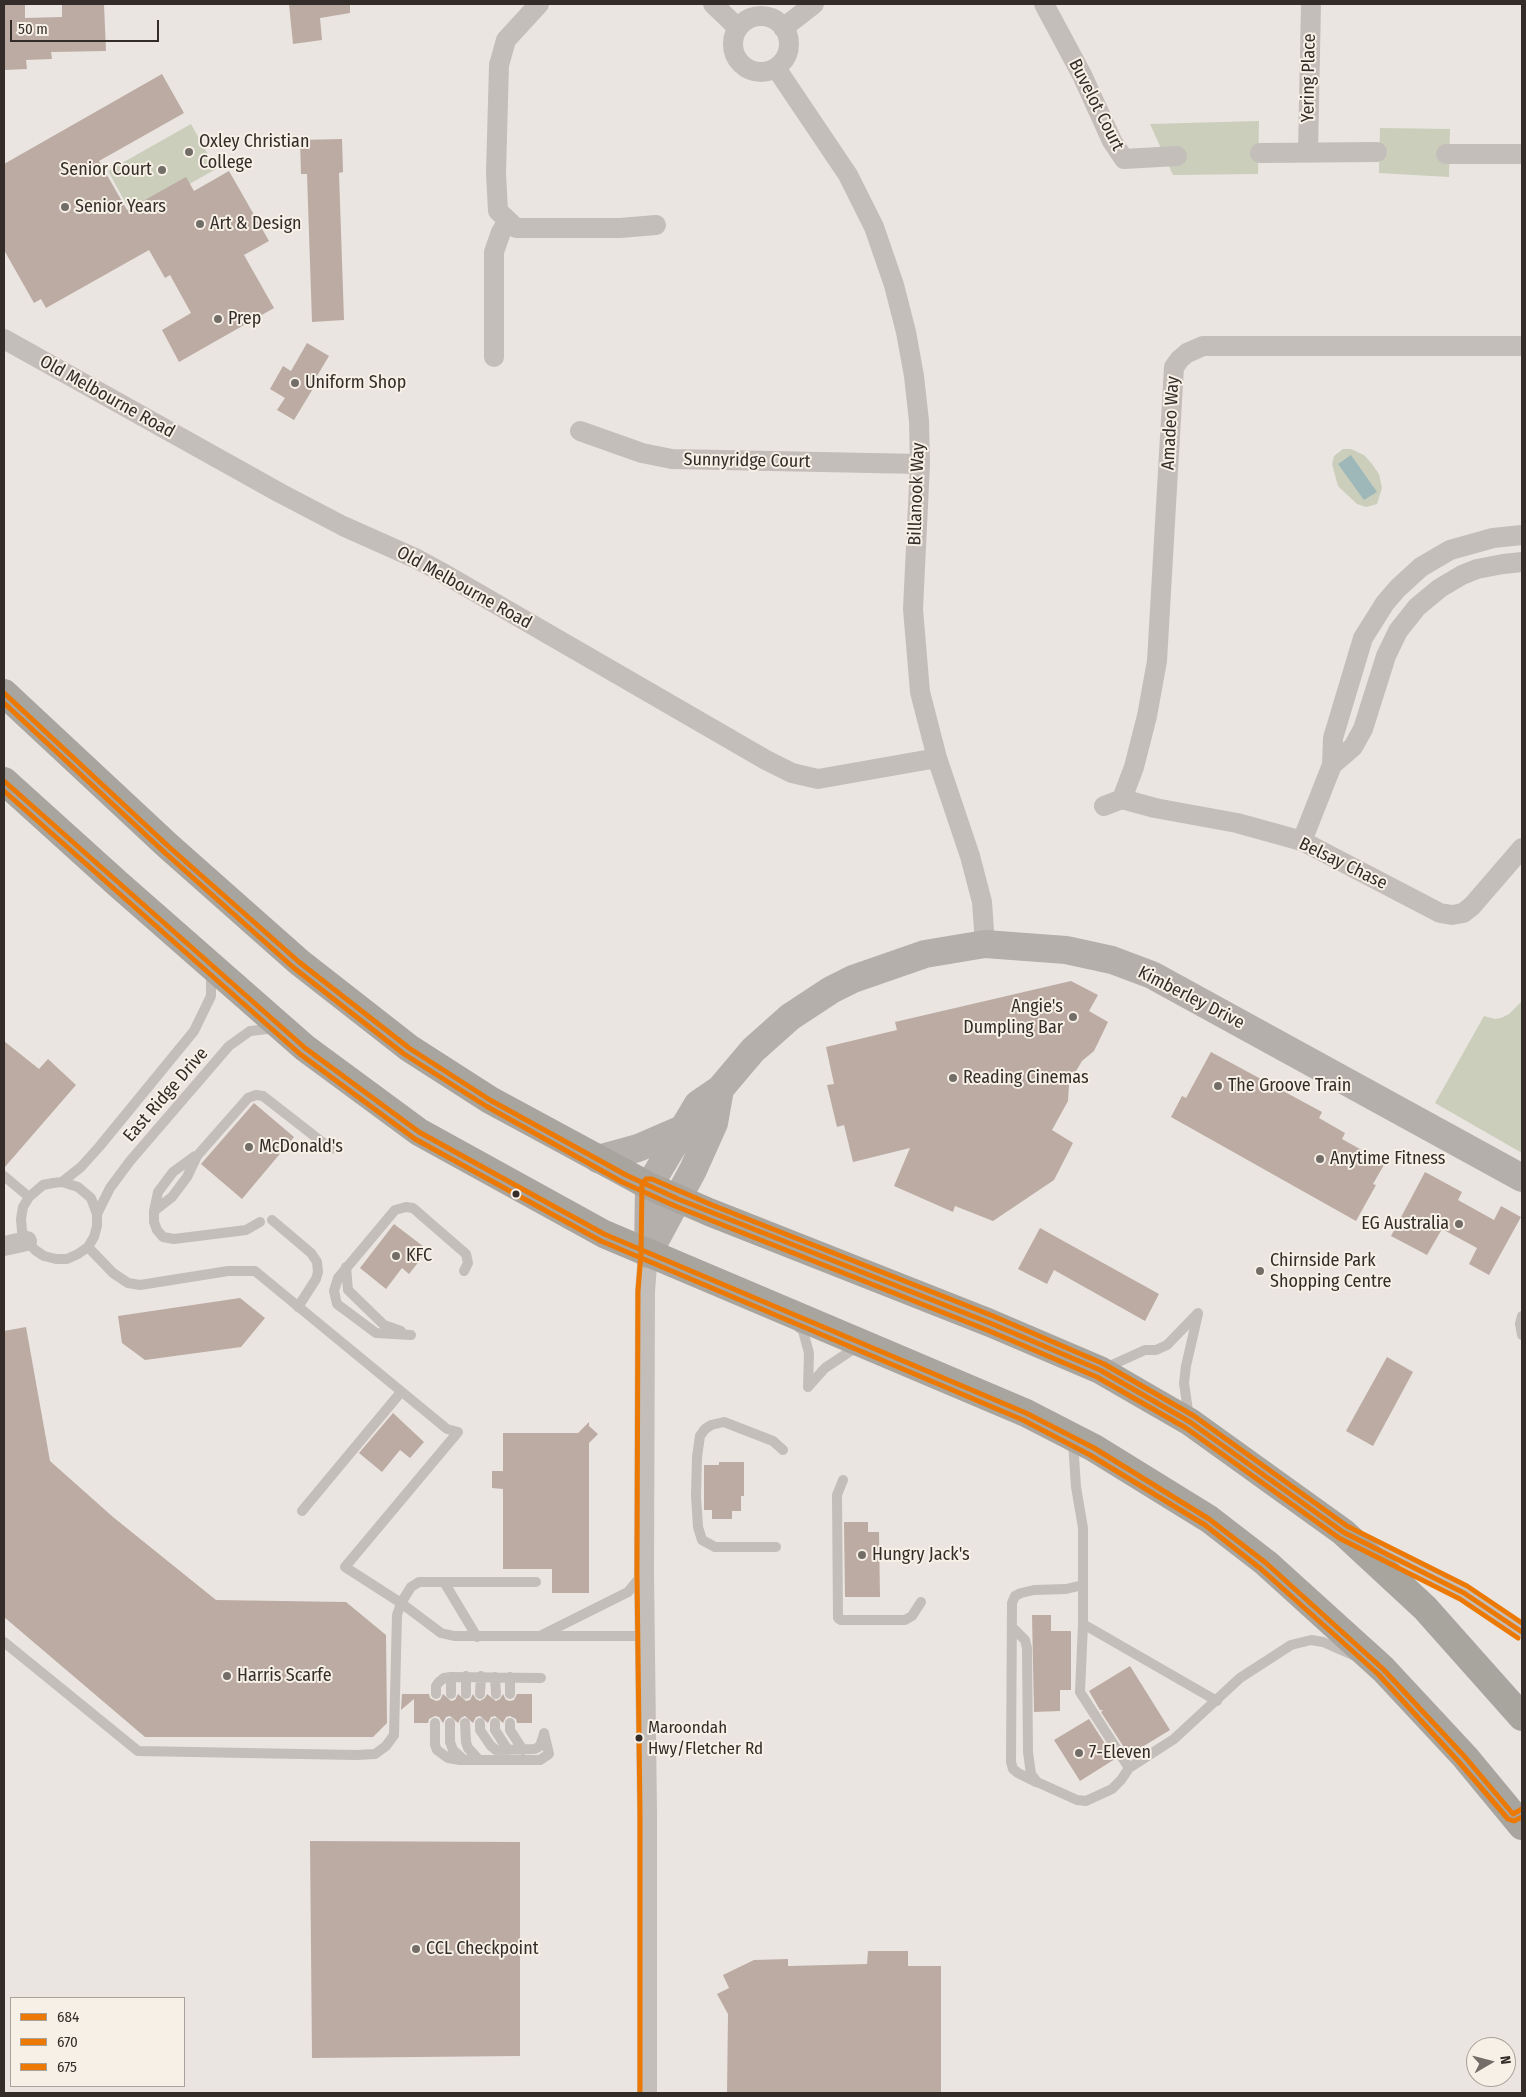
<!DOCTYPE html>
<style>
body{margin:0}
#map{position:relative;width:1526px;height:2097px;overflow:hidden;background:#eae5e0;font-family:"Fira Sans Condensed",sans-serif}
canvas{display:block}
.frame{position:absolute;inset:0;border:5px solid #332c28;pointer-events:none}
.legend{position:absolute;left:10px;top:1997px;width:175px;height:90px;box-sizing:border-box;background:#f7f0e7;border:1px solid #a9a29b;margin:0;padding:6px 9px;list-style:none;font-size:15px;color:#332c28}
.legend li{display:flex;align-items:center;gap:10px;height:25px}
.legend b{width:25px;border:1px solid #a9a29b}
.north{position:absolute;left:1466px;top:2037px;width:50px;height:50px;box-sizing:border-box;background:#f7f0e7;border:1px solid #a9a29b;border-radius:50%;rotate:82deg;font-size:14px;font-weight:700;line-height:20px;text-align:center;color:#332c28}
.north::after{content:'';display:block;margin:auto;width:18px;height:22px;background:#736d68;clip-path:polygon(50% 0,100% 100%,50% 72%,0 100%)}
.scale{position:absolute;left:10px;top:20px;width:149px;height:22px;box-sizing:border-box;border:2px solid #332c28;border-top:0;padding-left:6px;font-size:15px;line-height:18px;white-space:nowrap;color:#332c28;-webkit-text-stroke:4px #f7f0e7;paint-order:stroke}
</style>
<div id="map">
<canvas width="1526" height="2097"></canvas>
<div class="frame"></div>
<ul class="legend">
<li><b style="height:6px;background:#eb7904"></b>684</li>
<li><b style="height:6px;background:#eb7904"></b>670</li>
<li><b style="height:6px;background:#eb7904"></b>675</li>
</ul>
<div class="north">N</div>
<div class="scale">50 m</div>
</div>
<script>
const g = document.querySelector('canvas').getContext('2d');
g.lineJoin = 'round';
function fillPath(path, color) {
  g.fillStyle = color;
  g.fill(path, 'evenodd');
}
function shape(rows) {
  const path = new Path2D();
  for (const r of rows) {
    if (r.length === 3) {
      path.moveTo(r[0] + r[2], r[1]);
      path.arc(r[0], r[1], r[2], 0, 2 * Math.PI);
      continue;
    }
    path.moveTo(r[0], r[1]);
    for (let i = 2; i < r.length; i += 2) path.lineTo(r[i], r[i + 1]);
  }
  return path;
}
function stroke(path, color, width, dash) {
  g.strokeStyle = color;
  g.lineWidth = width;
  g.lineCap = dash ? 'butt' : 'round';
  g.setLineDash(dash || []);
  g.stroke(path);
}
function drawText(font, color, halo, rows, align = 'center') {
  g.font = font + ' "Fira Sans Condensed",sans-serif';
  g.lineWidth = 4;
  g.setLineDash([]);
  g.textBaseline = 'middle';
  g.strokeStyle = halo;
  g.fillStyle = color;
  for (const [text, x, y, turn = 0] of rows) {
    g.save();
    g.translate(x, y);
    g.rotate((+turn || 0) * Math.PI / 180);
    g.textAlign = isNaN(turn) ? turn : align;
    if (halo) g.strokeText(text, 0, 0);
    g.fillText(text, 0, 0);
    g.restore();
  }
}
fillPath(shape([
 [1259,121,1258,174,1173,175,1150,124],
 [191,124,216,169,133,216,108,171],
 [1380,128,1450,129,1449,177,1379,173],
 [1343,449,1351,449,1364,455,1372,464,1379,474,1382,488,1377,504,1366,507,1357,504,1338,486,1332,464,1334,456],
 [1522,1001,1522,1153,1435,1103,1484,1016,1495,1019,1501,1018,1509,1014]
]), '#cacebb');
fillPath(shape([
 [1351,455,1377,492,1364,500,1338,464]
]), '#9eb8ba');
fillPath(shape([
 [4,4,25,4,25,18,62,17,62,4,104,4,106,51,51,52,52,59,26,60,27,69,4,70],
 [289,4,350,4,350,13,320,18,322,40,293,44],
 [162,74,184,113,99,161,127,210,186,177,194,191,229,171,269,241,244,255,274,308,179,362,162,330,191,313,170,275,165,278,149,250,46,308,41,299,34,303,4,250,4,164],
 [342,139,343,172,339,173,344,320,312,322,307,174,301,174,300,140],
 [307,343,329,356,317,376,320,377,294,420,277,410,285,398,270,389,283,366,291,371],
 [1071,981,1098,995,1089,1011,1108,1022,1094,1051,1082,1061,1076,1071,1069,1084,1068,1101,1052,1130,1073,1143,1054,1180,993,1221,955,1206,953,1212,894,1186,910,1148,853,1162,844,1125,837,1127,827,1085,834,1084,826,1047,897,1030,895,1022],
 [4,1041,39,1069,48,1059,76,1085,4,1168],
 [1211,1052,1322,1112,1319,1118,1345,1133,1342,1139,1385,1163,1373,1184,1376,1185,1356,1221,1171,1117,1182,1096,1186,1098],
 [254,1103,294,1137,242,1199,201,1164],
 [1425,1172,1462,1192,1458,1200,1494,1220,1501,1206,1521,1217,1489,1275,1469,1264,1477,1248,1442,1229,1427,1255,1391,1236],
 [394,1224,428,1250,409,1274,402,1268,386,1289,360,1268],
 [1040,1228,1159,1294,1145,1321,1054,1270,1047,1284,1018,1269],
 [240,1298,265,1318,241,1347,145,1360,122,1343,118,1316],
 [26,1327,50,1461,113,1517,216,1600,346,1602,386,1635,387,1723,373,1737,145,1737,4,1617,4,1331],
 [1387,1357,1413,1372,1373,1446,1346,1431],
 [393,1413,424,1442,410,1458,400,1450,382,1472,359,1453],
 [589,1422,589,1426,598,1434,589,1443,589,1593,552,1593,552,1569,503,1569,503,1489,492,1488,492,1471,503,1471,503,1433,578,1433],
 [719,1462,744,1462,744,1496,741,1496,741,1511,732,1511,732,1519,712,1519,712,1510,704,1510,704,1465,719,1465],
 [844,1522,868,1522,868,1532,879,1532,880,1597,845,1597],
 [1032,1615,1051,1615,1051,1631,1071,1631,1071,1690,1060,1690,1060,1711,1034,1712],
 [1130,1666,1170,1730,1129,1755,1101,1712,1103,1710,1100,1710,1089,1691],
 [402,1694,429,1694,430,1698,436,1701,440,1700,443,1694,451,1701,455,1700,458,1694,466,1701,470,1700,473,1694,476,1699,480,1701,485,1698,487,1694,496,1701,500,1699,503,1694,506,1700,510,1701,514,1700,517,1694,532,1694,532,1723,517,1723,516,1719,510,1716,506,1717,503,1723,495,1716,491,1717,488,1723,480,1716,476,1717,473,1723,465,1716,461,1718,458,1723,450,1716,446,1717,443,1723,439,1717,435,1716,429,1719,428,1723,414,1723,414,1699,401,1710],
 [1089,1719,1115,1759,1080,1781,1054,1740],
 [310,1841,520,1842,520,2056,312,2058],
 [868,1951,908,1951,908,1966,941,1966,941,2093,727,2093,728,2014,717,1994,729,1988,723,1975,754,1960,788,1959,788,1966,867,1964]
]), '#bcaba3');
stroke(shape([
 [4,1176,29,1197],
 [62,1182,81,1167,99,1147,194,1031,211,996,211,972],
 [154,1211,158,1192,173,1172,195,1156],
 [97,1214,91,1198,78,1187,62,1182,53,1183,43,1185,29,1197,23,1207,21,1219,22,1231,27,1241,35,1250,44,1256,56,1259,67,1259,78,1254,88,1247,94,1237,97,1226,97,1214,110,1188,130,1161,229,1046,250,1031,276,1028],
 [272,1220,311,1253,317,1262,318,1272,316,1279,298,1307],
 [260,1222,246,1230,174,1239,163,1237,157,1230,154,1222,154,1211,172,1197,187,1177,197,1156,248,1098,256,1095,263,1096,331,1149],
 [88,1247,113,1273,128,1283,140,1285,228,1271,255,1271,447,1429,458,1432,345,1567,401,1603,441,1633,454,1636,644,1636],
 [346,1267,348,1290,384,1325,401,1331],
 [1522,1316,1520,1324,1522,1335],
 [795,1324,803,1331,809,1353,808,1387],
 [411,1335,376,1333,337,1304,334,1291,338,1278,395,1210,406,1207,413,1208,466,1254,468,1263,464,1271],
 [1103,1369,1145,1350,1156,1350,1167,1345,1198,1313],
 [808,1387,825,1368,858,1346],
 [1189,1418,1184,1383,1186,1366,1198,1314],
 [1073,1441,1076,1487,1083,1528,1083,1624,1217,1701],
 [843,1480,837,1495,838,1618,841,1620,905,1620,912,1616,921,1602],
 [302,1511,401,1392],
 [1373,1546,1464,1593,1522,1632],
 [776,1547,715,1547,702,1540,698,1527,696,1496,697,1457,700,1436,705,1429,711,1425,724,1422,773,1441,783,1450],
 [444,1582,477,1637],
 [1083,1624,1080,1692,1129,1768,1174,1739,1240,1678,1291,1645,1311,1640,1323,1642,1355,1656],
 [1012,1627,1025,1640,1027,1648,1028,1752,1031,1774,1037,1782,1077,1800,1086,1801,1112,1789,1121,1780,1129,1768],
 [542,1635,628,1592,642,1575],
 [4,1642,138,1751,356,1755,375,1754,386,1746,394,1735,397,1615,401,1603,411,1587,419,1582,536,1582],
 [495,1677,496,1694],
 [436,1694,436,1686,439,1682,444,1678,451,1677,541,1678],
 [451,1694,451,1677],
 [466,1694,466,1676],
 [480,1694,481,1676],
 [510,1694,510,1677],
 [435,1723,435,1745,437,1750,448,1758,460,1760,540,1760,549,1754,544,1733],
 [450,1723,450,1742,453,1750,464,1760],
 [465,1723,466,1742,468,1748,479,1760],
 [480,1723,480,1730,491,1746,496,1750,535,1749,540,1746,544,1734],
 [495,1723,495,1730,508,1750],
 [510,1723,510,1730,523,1750],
 [1036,1782,1018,1773,1013,1769,1011,1762,1012,1603,1015,1596,1021,1593,1034,1590,1066,1589,1083,1585]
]), '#c3beb9', 10);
stroke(shape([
 [539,4,506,40,499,65,496,173,498,211,516,228,620,228,656,225],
 [713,4,738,28],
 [1044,4,1082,75,1112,141,1124,159,1177,156],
 [761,44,28],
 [783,28,814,4],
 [776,68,848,175,874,227,894,285,906,332,914,376,919,421,920,464,913,609,920,692,937,758,970,856,982,902,985,944],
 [1308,152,1311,4],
 [1260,153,1377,152],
 [1446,154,1522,154],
 [4,339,280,493,343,526,417,559,441,572,766,760,792,773,818,779,937,758],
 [494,357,494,252,501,232,508,221],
 [580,431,642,453,672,459,920,464],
 [1332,765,1353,747,1363,729,1386,656,1398,631,1417,607,1440,588,1462,575,1477,569,1503,564,1522,562],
 [1122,799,1134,767,1147,716,1157,661,1174,367,1180,359,1187,353,1203,346,1522,346],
 [1104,806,1122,799,1155,808,1237,823,1302,841,1440,913,1452,915,1463,913,1472,906,1522,848],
 [1302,841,1332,765,1333,738,1363,638,1385,603,1398,588,1421,567,1450,550,1493,538,1522,535],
 [4,1246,27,1241],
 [647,2093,647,1813,644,1573,645,1291,648,1254]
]), '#c3beb9', 20);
stroke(shape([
 [598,1159,638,1148,682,1129],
 [650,1250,693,1170,714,1123,720,1089],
 [648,1254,649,1186,698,1104,720,1089,753,1050,790,1017,831,990,853,979,925,954,985,944,1066,950,1112,960,1152,975,1522,1178]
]), '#b4afaa', 28);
stroke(shape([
 [4,693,168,846,299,962,409,1048,490,1100,649,1186,709,1212,990,1323,1100,1370,1190,1422,1343,1532,1425,1608,1522,1717],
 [4,781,118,884,305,1048,419,1132,604,1234,1026,1413,1094,1448,1209,1519,1266,1563,1383,1669,1465,1757,1522,1826]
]), '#a8a49e', 28);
stroke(shape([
 [4,693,168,846,299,962,409,1048,490,1100,626,1175,678,1199,990,1323,1100,1370,1190,1422,1343,1532,1464,1593,1522,1632],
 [4,781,305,1048,419,1132,604,1234,1026,1413,1094,1448,1209,1519,1266,1563,1383,1669,1465,1757,1513,1814,1522,1809]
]), '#eb7904', 5);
stroke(shape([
 [4,703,163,851,294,968,404,1054,486,1106,622,1182,675,1206,987,1330,1097,1377,1186,1428,1339,1538,1460,1599,1518,1638],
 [4,791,300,1054,415,1139,601,1241,1023,1420,1090,1455,1205,1525,1261,1569,1378,1674,1459,1762,1508,1819,1514,1821,1522,1817]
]), '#eb7904', 5);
stroke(shape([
 [640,2093,640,1813,637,1573,638,1291,641,1254,642,1185,646,1179,652,1179,712,1205,993,1316,1104,1364,1194,1416,1347,1526,1467,1586,1522,1623]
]), '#eb7904', 5);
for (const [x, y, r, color] of [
 [189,152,5,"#736d68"],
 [162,170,5,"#736d68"],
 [65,207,5,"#736d68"],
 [200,224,5,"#736d68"],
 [218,319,5,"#736d68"],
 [295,383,5,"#736d68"],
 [1073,1017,5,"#736d68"],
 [953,1078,5,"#736d68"],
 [1218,1086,5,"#736d68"],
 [249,1147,5,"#736d68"],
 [1320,1159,5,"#736d68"],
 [516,1194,4.5,"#332c28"],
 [1459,1224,5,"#736d68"],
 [396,1256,5,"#736d68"],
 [1260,1271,5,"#736d68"],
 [862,1555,5,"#736d68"],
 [227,1676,5,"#736d68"],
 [639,1738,4.5,"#332c28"],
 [1079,1753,5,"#736d68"],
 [416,1949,5,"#736d68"]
]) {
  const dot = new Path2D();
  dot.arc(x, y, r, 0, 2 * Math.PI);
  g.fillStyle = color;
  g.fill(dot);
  stroke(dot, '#f7f0e7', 2);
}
drawText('17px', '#332c28', '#f7f0e7', [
 ["Maroondah",648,1728],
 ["Hwy/Fletcher Rd",648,1749]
], 'left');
drawText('18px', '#332c28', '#f7f0e7', [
 ["Yering Place",1309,78,-89],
 ["Buvelot Court",1096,105,63],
 ["Old Melbourne Road",107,397,29],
 ["Amadeo Way",1171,423,-87],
 ["Sunnyridge Court",747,461,1],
 ["Billanook Way",917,494,-88],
 ["Old Melbourne Road",464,588,29],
 ["Belsay Chase",1343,864,26],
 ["Kimberley Drive",1191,998,27],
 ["East Ridge Drive",166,1095,-49]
]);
drawText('18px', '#332c28', '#f7f0e7', [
 ["Oxley Christian",199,142],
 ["College",199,163],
 ["Senior Court",152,170,"right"],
 ["Senior Years",75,207],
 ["Art & Design",210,224],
 ["Prep",228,319],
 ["Uniform Shop",305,383],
 ["Angie's",1063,1007,"right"],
 ["Dumpling Bar",1063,1028,"right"],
 ["Reading Cinemas",963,1078],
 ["The Groove Train",1228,1086],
 ["McDonald's",259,1147],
 ["Anytime Fitness",1330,1159],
 ["EG Australia",1449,1224,"right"],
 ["KFC",406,1256],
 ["Chirnside Park",1270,1261],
 ["Shopping Centre",1270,1282],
 ["Hungry Jack's",872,1555],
 ["Harris Scarfe",237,1676],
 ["7-Eleven",1089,1753],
 ["CCL Checkpoint",426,1949]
], 'left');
</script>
